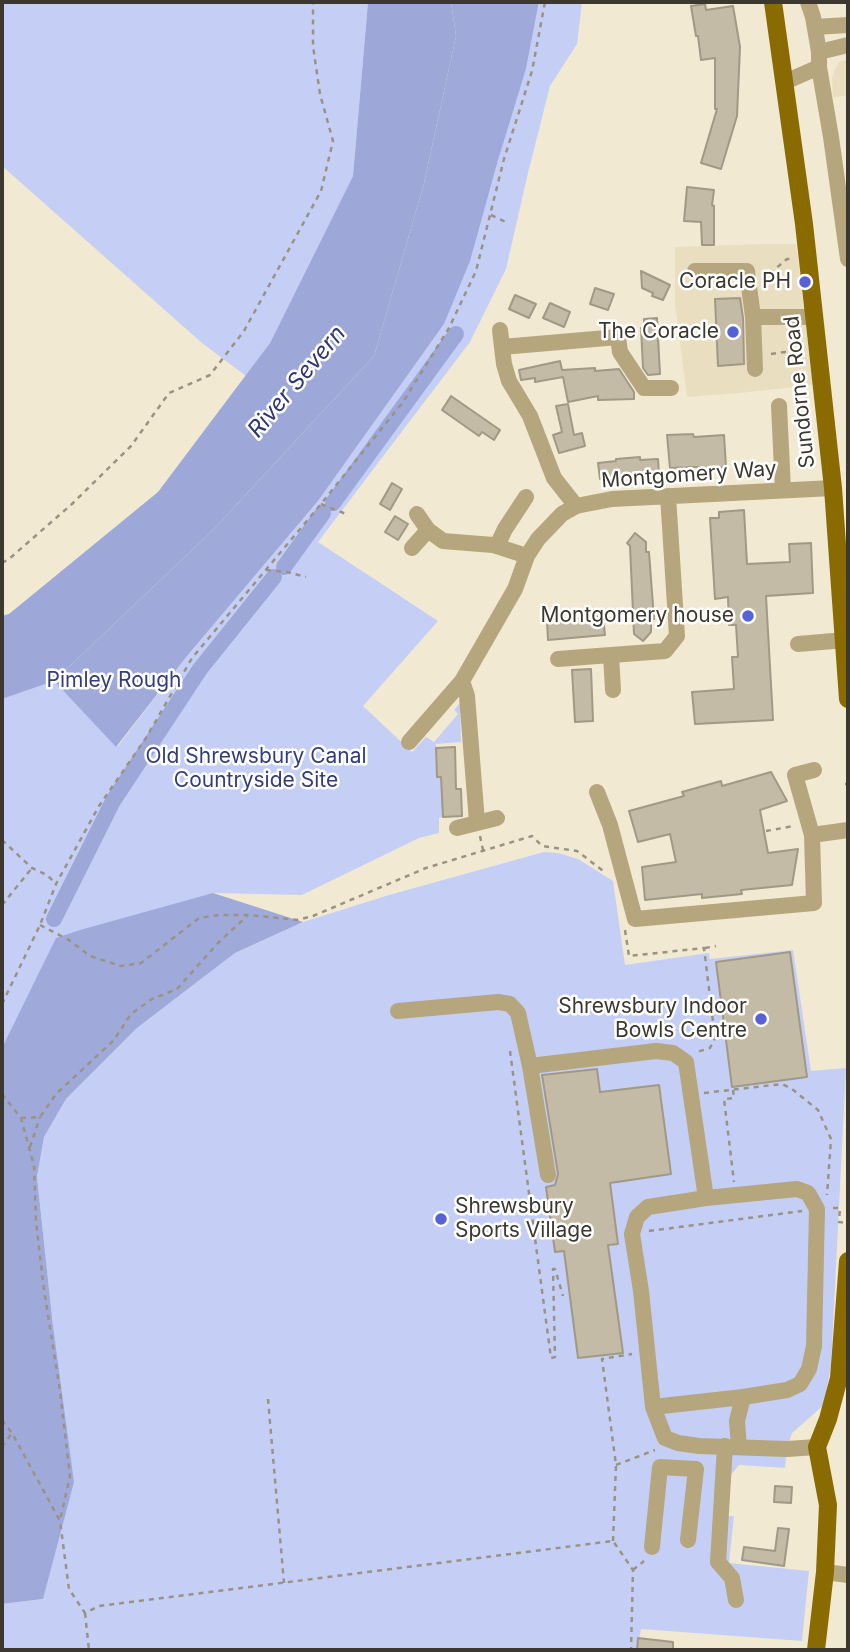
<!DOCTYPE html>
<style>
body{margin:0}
#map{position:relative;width:850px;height:1652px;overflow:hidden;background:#f2e9d3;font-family:Inter,sans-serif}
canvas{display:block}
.frame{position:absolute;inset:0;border:4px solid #3c3830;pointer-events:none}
</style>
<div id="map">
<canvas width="850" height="1652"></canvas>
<div class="frame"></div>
</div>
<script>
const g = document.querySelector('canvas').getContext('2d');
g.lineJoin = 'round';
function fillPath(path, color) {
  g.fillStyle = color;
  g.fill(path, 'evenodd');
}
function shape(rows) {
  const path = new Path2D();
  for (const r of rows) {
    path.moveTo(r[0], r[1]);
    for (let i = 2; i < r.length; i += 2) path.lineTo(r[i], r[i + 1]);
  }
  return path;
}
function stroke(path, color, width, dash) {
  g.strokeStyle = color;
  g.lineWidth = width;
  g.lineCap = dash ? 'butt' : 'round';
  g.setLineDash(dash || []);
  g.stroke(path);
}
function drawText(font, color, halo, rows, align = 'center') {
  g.font = font + ' Inter,sans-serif';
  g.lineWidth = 5;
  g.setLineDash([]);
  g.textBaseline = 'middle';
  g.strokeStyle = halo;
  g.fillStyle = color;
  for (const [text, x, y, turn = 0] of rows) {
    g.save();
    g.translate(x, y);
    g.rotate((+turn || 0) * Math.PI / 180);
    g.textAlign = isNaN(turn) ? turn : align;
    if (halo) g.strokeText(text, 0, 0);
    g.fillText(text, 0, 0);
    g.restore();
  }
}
fillPath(shape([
 [848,60,848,95,833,98,832,78,835,69,840,61],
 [764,244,796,244,813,385,740,393,687,397,675,304,675,247]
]), '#eadec1');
fillPath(shape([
 [2,2,368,2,353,176,270,343,246,376,202,343,2,166],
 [539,2,582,2,577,44,550,86,528,173,506,269,470,342,318,542,438,621,363,706,412,752,426,737,434,742,458,714,454,710,460,703,461,742,436,744,437,776,441,777,443,817,439,818,439,833,419,838,302,895,213,893,2,1048,2,699,54,681,117,747,187,656,318,501,444,324,526,69],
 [544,852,558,853,578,859,613,881,625,965,709,953,710,959,793,950,811,1071,846,1068,831,1365,824,1405,792,1433,787,1449,785,1468,739,1465,731,1475,727,1516,734,1516,729,1563,809,1571,802,1641,641,1629,637,1650,2,1650,2,1604,43,1599,53,1326,37,1177,44,1137,66,1099,137,1028,235,953,303,922,389,895]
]), '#c5cff6');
fillPath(shape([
 [451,2,539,2,526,69,498,160,470,261,444,324,318,501,187,656,116,747,54,681,212,531,374,356,424,183,456,36],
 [213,893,303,922,235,953,137,1028,66,1099,44,1137,37,1177,53,1326,74,1482,43,1599,2,1604,2,1048,56,938,80,930]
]), '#9faada');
fillPath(shape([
 [368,2,451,2,456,36,424,183,374,356,212,531,54,681,2,699,2,616,9,614,158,492,270,343,353,176]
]), '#9da8d8');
stroke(shape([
 [333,503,456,334],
 [284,567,323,513],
 [54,919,113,801,200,669,274,577]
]), '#9da8d8', 16);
const building = shape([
 [705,4,706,10,733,6,740,47,737,116,721,169,701,163,717,109,715,109,715,58,701,60,698,36,696,36,691,6,705,4],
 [687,187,714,190,712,205,714,206,714,245,702,245,701,222,684,221,687,187],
 [641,271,670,285,663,300,652,296,653,293,642,288,641,271],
 [595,288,614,294,608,310,590,304,595,288],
 [515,295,536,304,529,318,509,309,515,295],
 [740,298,743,318,744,364,718,366,715,299,740,298],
 [550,303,570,312,564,327,543,318,550,303],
 [657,318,660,374,648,375,643,368,641,328,644,328,644,319,657,318],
 [560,361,562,370,595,368,595,371,619,369,634,392,634,399,598,400,598,396,568,402,563,377,535,382,535,378,521,380,519,370,560,361],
 [451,396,500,430,494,440,482,432,479,436,442,410,451,396],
 [568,404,574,435,582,433,585,446,559,453,553,435,562,432,556,406,568,404],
 [693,434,694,437,724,435,726,467,700,469,700,467,670,468,667,435,693,434],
 [640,457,640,460,658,459,659,475,641,477,641,473,617,475,618,478,600,479,598,463,616,461,616,459,640,457],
 [392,483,402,489,390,510,380,504,392,483],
 [744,510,747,564,790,562,789,544,811,543,813,593,766,596,773,720,695,724,692,692,734,689,732,657,738,657,736,625,729,625,728,597,715,599,710,518,719,518,719,512,744,510],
 [395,516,408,524,398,540,385,532,395,516],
 [635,533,646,542,646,552,649,552,654,619,651,620,651,632,643,641,634,634,630,546,627,543,635,533],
 [603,616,605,635,548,640,547,621,603,616],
 [591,669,593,721,575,722,572,670,591,669],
 [455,747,456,789,461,789,462,816,443,817,441,777,437,777,436,748,455,747],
 [771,772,787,801,760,810,768,853,798,849,792,885,741,890,742,894,702,898,702,894,645,900,642,867,676,862,670,834,638,842,629,811,684,796,682,792,721,781,722,786,771,772],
 [790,952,807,1077,732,1087,716,962,790,952],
 [597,1069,600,1092,659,1085,671,1174,610,1183,618,1244,608,1245,623,1353,578,1358,564,1251,555,1252,546,1187,555,1185,558,1174,542,1075,597,1069],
 [775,1486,792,1487,791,1503,774,1502,775,1486],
 [778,1528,789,1529,784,1566,742,1560,744,1547,775,1551,778,1528],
 [638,1638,673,1642,673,1650,637,1650,638,1638]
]);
fillPath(building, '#c4bba6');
stroke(building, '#a19985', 2);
stroke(shape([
 [491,215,508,223],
 [762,280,787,259,794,259],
 [771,354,785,352,802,357],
 [321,504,346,514],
 [2,563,9,559,72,504,131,446,169,393,210,375,244,331,321,191,333,141,320,94,313,46,313,2],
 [266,570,287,572,306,577],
 [845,784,847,784],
 [766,831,794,826],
 [480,836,483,850],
 [2,840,32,868,47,875,56,884],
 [2,905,32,868],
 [40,925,69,940,90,956,121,966,141,963,199,918,219,915,249,915,297,920,313,916,426,868,532,836,542,846,577,851,606,873],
 [625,930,629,956,704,948,715,1038,710,1048,697,1052],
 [705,948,716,946],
 [2,1004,40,925,56,884,99,806,146,738,192,658,321,504,403,402,449,328,476,271,504,159,532,71,545,2],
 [510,1051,551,1358,555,1357,553,1269,555,1269,563,1296],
 [733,1090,734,1098,724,1099,734,1182],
 [704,1093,782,1084,792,1089,818,1110,831,1139,827,1195],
 [2,1094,21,1118,34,1166,36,1222,44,1290,60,1391,70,1476,60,1520],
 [21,1118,40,1117,56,1094,114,1040,131,1014,152,999,177,989,218,943,247,916],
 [30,1147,40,1117],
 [833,1208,840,1208,839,1222,848,1223],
 [649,1231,802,1211],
 [268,1399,284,1583],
 [2,1420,12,1433,60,1521,69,1589,85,1613,99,1606,613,1541,633,1570,631,1650],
 [2,1447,12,1433],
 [616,1465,655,1450],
 [613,1541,616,1465,602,1359,632,1354],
 [633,1570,644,1561],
 [85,1613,89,1650]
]), '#9a9384', 2.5, [5, 5]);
stroke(shape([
 [808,2,813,17,819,52,819,67,831,137,848,259],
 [815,27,848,25],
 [819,52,848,45],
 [785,82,819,67],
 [695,271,747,271,753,317,755,369],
 [753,317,814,317],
 [500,330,502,347],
 [779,406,783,490],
 [576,506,554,478,530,416,509,381,504,364,502,347,618,337,620,352,644,388,671,388],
 [417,514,428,530],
 [497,546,505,529,526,497],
 [412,548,428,530,443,541,493,545,527,556],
 [798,644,845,640],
 [558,659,611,655],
 [462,681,467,696,477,822],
 [613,690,611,655,665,651,677,636,668,496],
 [409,742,462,681,515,589,527,556,538,539,562,514,576,506,612,499,833,488],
 [597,792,610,825,635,919,814,903,812,835,848,830],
 [457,828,497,818],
 [812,835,795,775,814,770],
 [398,1011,498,1002,510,1004,518,1013,530,1066,548,1175],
 [530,1066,656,1051,673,1053,686,1062,706,1198],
 [653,1407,743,1397],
 [725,1446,718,1562,732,1578,736,1600],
 [739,1447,737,1421,743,1397,787,1390,800,1384,809,1369,814,1346,817,1209,808,1193,797,1189,706,1198,648,1207,637,1217,632,1234,641,1291,653,1407,665,1438,678,1443,699,1446,787,1449,817,1447],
 [652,1547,660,1467,696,1469,688,1540],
 [825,1572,848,1575]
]), '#b6a67d', 16);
stroke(shape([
 [773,2,804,224,833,488,848,699],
 [816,1650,825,1572,828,1505,817,1447,828,1419,839,1378,848,1261]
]), '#8a6b02', 18);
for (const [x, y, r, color] of [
 [805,282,7,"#5762d9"],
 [733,332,7,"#5762d9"],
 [748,616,7,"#5762d9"],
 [761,1019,7,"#5762d9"],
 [441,1219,7,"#5762d9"]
]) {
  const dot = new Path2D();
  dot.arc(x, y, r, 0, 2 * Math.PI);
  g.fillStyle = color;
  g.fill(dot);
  stroke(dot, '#fff', 2.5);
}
drawText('21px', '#3c3830', '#fff', [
 ["Coracle PH",791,282],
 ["The Coracle",719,332],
 ["Montgomery house",734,616],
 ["Shrewsbury Indoor",747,1007],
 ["Bowls Centre",747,1031],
 ["Shrewsbury",455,1207,"left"],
 ["Sports Village",455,1231,"left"]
], 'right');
drawText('21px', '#3c3830', '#fff', [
 ["Sundorne Road",800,392,-96],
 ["Montgomery Way",689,475,-4]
]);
drawText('21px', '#353d79', '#fff', [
 ["Pimley Rough",114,681],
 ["Old Shrewsbury Canal",256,757],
 ["Countryside Site",256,781]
]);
drawText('italic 23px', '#2f3772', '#fff', [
 ["River Severn",297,382,-50]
]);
</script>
